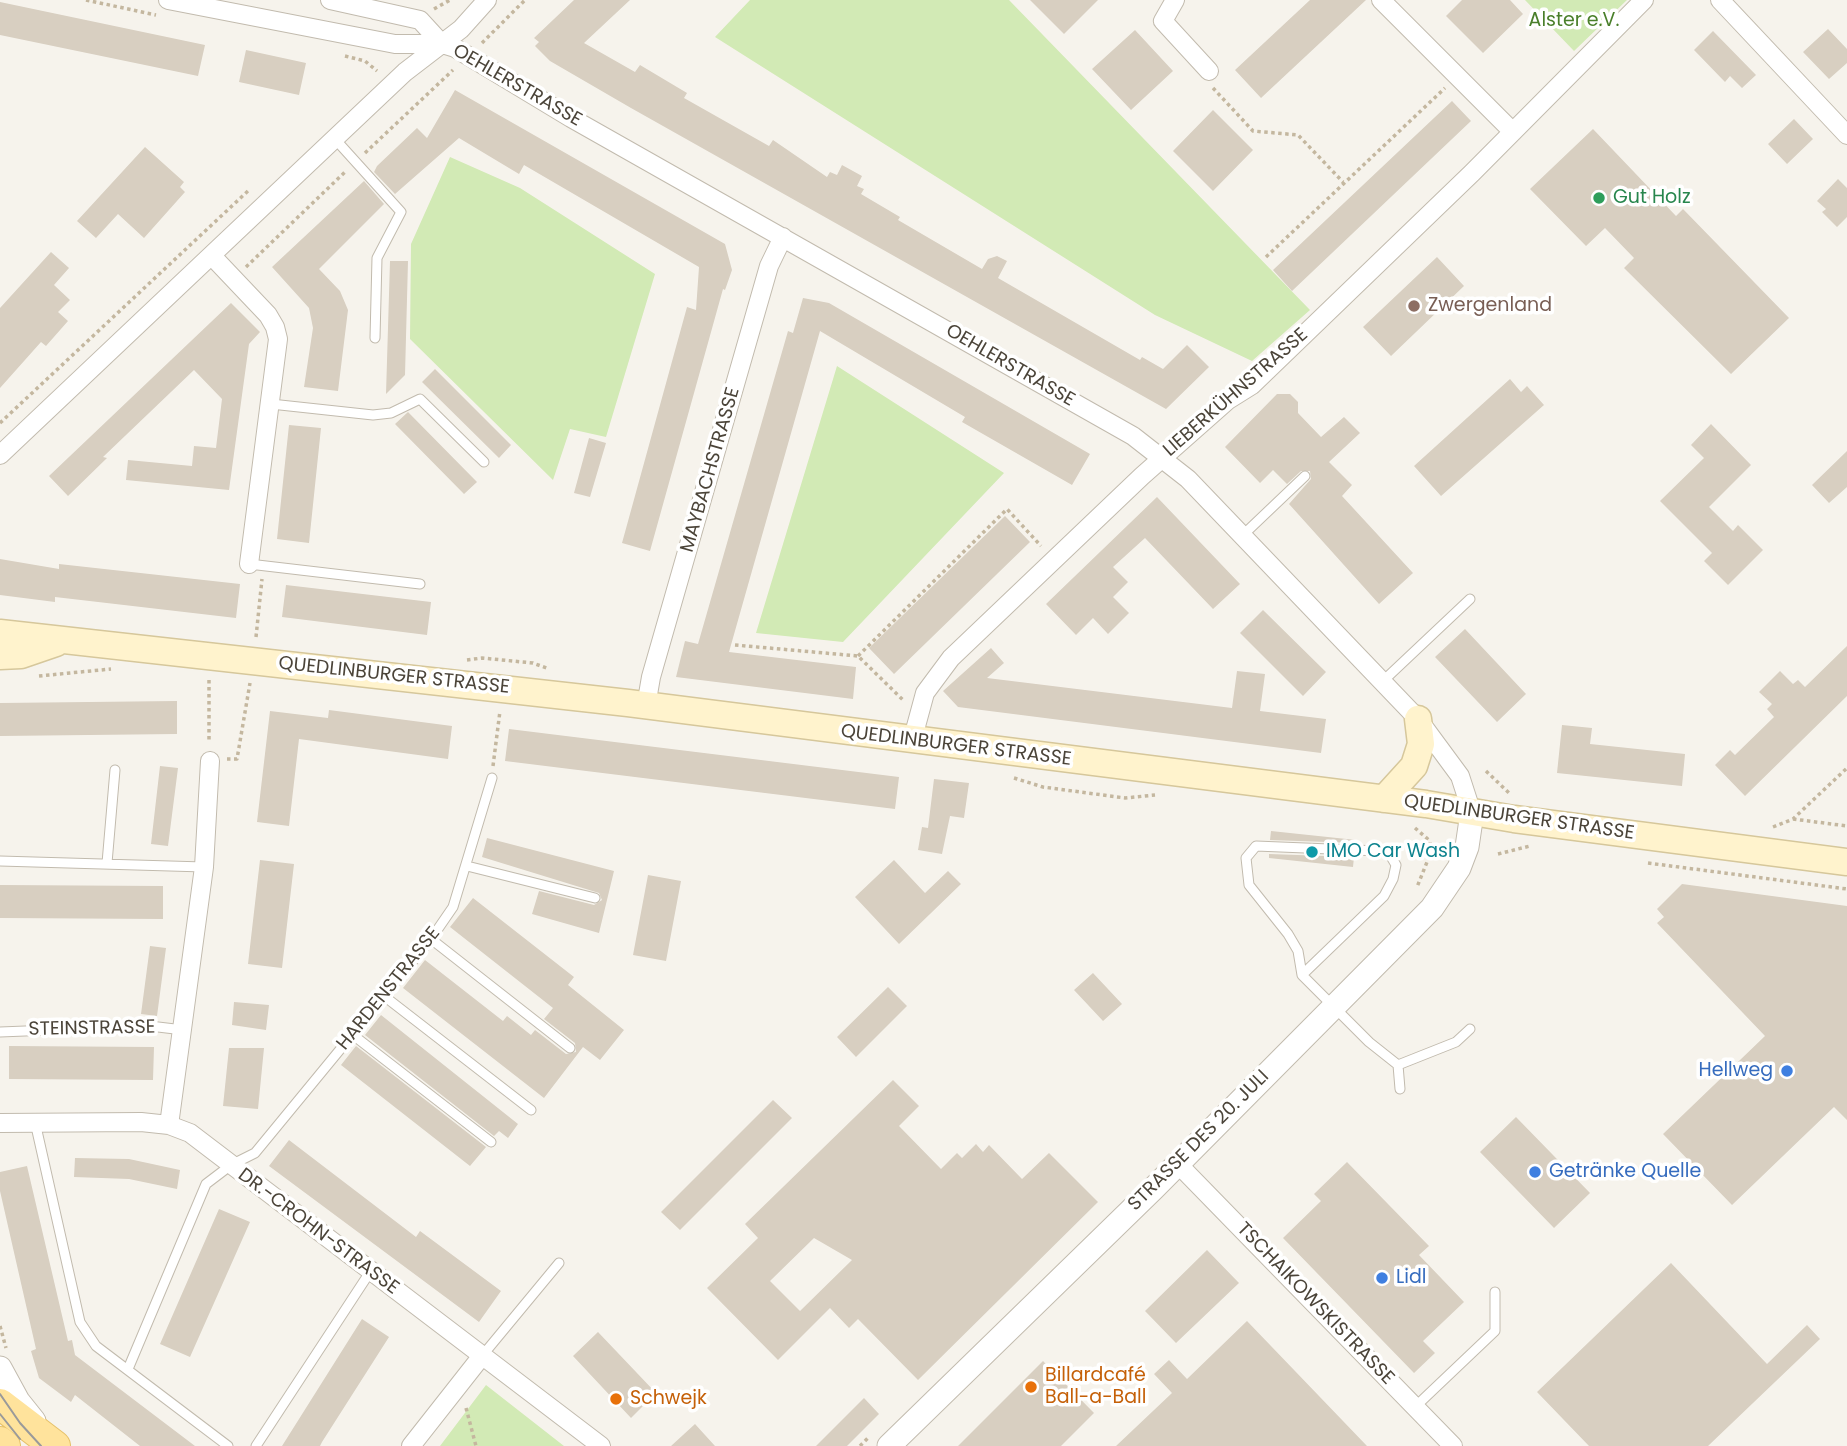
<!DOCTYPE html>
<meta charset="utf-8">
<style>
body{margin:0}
canvas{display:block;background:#f6f3ec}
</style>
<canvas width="1847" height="1446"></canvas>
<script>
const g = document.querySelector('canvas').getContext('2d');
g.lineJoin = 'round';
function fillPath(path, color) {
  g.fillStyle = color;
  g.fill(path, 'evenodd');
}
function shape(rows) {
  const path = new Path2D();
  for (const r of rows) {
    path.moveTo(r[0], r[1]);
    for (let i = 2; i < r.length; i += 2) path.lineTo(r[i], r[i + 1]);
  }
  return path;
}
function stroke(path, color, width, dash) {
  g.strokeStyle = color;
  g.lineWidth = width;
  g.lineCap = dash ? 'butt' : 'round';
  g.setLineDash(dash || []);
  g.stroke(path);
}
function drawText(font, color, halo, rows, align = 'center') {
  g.font = font + ' Poppins,sans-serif';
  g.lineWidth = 7;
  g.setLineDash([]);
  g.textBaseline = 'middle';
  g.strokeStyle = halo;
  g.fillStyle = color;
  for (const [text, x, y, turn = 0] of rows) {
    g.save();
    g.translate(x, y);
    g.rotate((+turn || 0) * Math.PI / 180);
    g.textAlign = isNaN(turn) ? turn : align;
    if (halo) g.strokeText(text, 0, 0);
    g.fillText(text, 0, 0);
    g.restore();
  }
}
fillPath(shape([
 [750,0,1009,0,1310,310,1252,361,1155,315,715,37],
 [1525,0,1627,0,1574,51],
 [450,157,520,188,655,274,606,437,570,429,553,480,410,339,411,244],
 [837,366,1004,473,843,642,756,633],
 [486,1385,564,1446,440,1446]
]), '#d2eab5');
fillPath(shape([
 [574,0,630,0,584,43,635,72,640,65,687,93,684,98,769,146,773,140,827,177,830,172,837,175,842,165,862,176,857,186,864,189,861,194,900,217,898,220,982,269,988,259,997,256,1007,261,998,278,1140,360,1142,357,1163,369,1187,345,1209,367,1166,409,631,108,550,61,535,46,539,42,534,38],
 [1030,0,1098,0,1064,34],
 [1310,0,1366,0,1261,98,1235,70],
 [1462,0,1510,0,1523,14,1483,53,1446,16],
 [0,2,205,45,198,76,0,35],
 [1828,29,1847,49,1847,63,1829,79,1803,52],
 [1135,30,1173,71,1131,110,1092,69],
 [1713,31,1756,75,1742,88,1730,76,1725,82,1694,50],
 [246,50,306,63,299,95,239,82],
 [455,90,725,244,732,270,725,290,723,289,650,551,622,543,687,307,696,310,699,267,524,165,519,174,459,138,395,194,374,172,377,166,417,128,427,138],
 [1452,101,1471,121,1292,291,1273,270],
 [1213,110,1253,150,1213,191,1173,151],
 [1794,119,1813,139,1787,164,1768,144],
 [1593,129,1676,216,1683,209,1789,318,1731,374,1624,268,1634,258,1605,228,1586,246,1530,189],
 [145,147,184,182,180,187,185,192,144,238,118,214,96,238,77,221],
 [1838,179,1847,188,1847,217,1837,227,1822,212,1826,209,1817,201],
 [364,181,384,204,319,269,340,291,348,310,338,391,304,387,313,328,309,308,272,267],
 [51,252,69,268,54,285,70,300,58,312,68,321,46,346,41,342,0,388,0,308],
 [1437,257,1464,286,1391,356,1363,327],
 [390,261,408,261,405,375,386,394],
 [803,298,829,303,1090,454,1072,485,962,422,965,417,820,331,729,652,856,667,853,699,676,677,685,641,698,644,788,331,793,333],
 [231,303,260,332,249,344,229,490,126,480,128,460,192,466,194,446,216,448,222,399,194,370,103,457,107,458,68,496,49,476],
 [435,369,511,445,499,458,422,382],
 [1510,379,1521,392,1527,386,1544,405,1441,496,1414,466],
 [1277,394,1290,394,1298,402,1298,413,1321,437,1344,417,1360,433,1329,462,1352,485,1342,496,1413,573,1379,604,1289,504,1311,479,1310,471,1301,471,1287,484,1273,470,1260,483,1225,447],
 [408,412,477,482,464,494,395,424],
 [1711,424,1751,465,1709,507,1733,531,1738,525,1763,550,1728,585,1704,561,1712,553,1660,501,1704,458,1691,445],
 [289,425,321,428,309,543,277,539],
 [589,438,606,443,590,497,574,493],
 [1847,451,1847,487,1829,503,1812,485],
 [1157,497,1240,584,1213,609,1145,538,1113,567,1128,582,1113,597,1129,613,1108,634,1093,618,1076,635,1046,604],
 [1005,516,1030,542,894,674,869,648],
 [0,559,59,569,59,564,240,584,236,618,55,597,55,602,0,595],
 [286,585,431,602,427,635,282,617],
 [1263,610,1326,672,1303,696,1240,633],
 [1465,629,1526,694,1497,722,1435,657],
 [1847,646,1847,696,1745,796,1715,765,1730,750,1735,755,1774,717,1767,709,1772,704,1759,692,1780,671,1793,684,1798,680,1805,687],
 [991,648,1004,663,987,678,1232,708,1237,671,1265,674,1260,711,1326,719,1321,753,958,707,943,691],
 [177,701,177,734,0,736,0,703],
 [329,710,452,726,448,759,299,739,289,826,257,822,270,711,328,718],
 [1562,725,1592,728,1590,744,1685,754,1682,786,1557,773],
 [509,729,899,777,895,809,505,761],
 [160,766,178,768,168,846,151,844],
 [934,779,969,783,964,818,950,816,942,854,918,850,922,827,928,828],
 [1271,831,1356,840,1356,843,1270,840],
 [487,838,614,871,599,933,532,914,539,891,594,905,602,900,599,893,482,857],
 [1269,854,1354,857,1353,867,1269,858],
 [260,860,294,864,282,968,248,964],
 [894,860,925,893,948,871,961,884,899,944,855,897],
 [648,875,681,881,666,961,633,955],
 [1682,884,1847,906,1847,1120,1834,1107,1732,1205,1663,1134,1765,1036,1657,923,1664,917,1657,909],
 [0,885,163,886,163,919,0,918],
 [473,898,574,977,568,985,624,1030,600,1060,583,1047,544,1098,403,988,425,960,503,1021,507,1016,531,1035,535,1030,566,1054,576,1052,575,1043,544,1019,553,1008,450,927],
 [150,946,166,948,157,1016,141,1014],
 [1093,973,1122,1004,1103,1021,1074,990],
 [888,987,907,1006,856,1057,837,1037],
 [234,1002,269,1005,266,1030,232,1025],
 [381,1015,518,1124,508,1138,499,1131,494,1136,365,1035],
 [9,1046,154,1047,153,1080,9,1079],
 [356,1046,486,1147,470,1166,341,1065],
 [229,1048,264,1048,258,1109,223,1106],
 [893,1080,919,1106,899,1126,941,1169,957,1153,962,1158,976,1144,983,1152,989,1145,1022,1179,1049,1153,1098,1202,918,1380,858,1319,849,1328,830,1308,778,1360,707,1288,758,1238,745,1224],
 [814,1238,852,1260,800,1311,770,1281],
 [773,1100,792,1118,680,1230,661,1212],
 [1516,1117,1590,1193,1554,1228,1480,1152],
 [289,1140,416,1237,420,1231,501,1291,479,1322,269,1166],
 [75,1158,129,1159,180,1170,177,1189,129,1179,74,1177],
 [1347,1162,1429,1246,1419,1255,1464,1302,1423,1341,1435,1353,1414,1373,1283,1238,1321,1201,1314,1194],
 [27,1166,68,1341,72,1340,75,1355,195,1446,140,1446,75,1395,71,1402,39,1378,31,1351,36,1349,0,1191,0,1172],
 [219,1209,250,1222,190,1357,160,1344],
 [1207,1250,1239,1283,1176,1343,1145,1311],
 [1671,1263,1767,1364,1807,1325,1820,1339,1708,1446,1589,1446,1537,1392],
 [362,1319,389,1337,322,1442,320,1446,282,1446],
 [1247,1321,1367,1446,1116,1446,1172,1393,1154,1374,1169,1360,1187,1379],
 [598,1332,656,1393,631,1418,573,1356],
 [1043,1361,1094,1413,1061,1446,958,1446],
 [864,1398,879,1414,847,1446,816,1446],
 [695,1424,715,1446,671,1446]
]), '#d8cfc1');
const service = shape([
 [335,139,401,212,377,258,375,338],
 [271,404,373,415,391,413,420,399,484,462],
 [1242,536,1305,476],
 [249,564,420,584],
 [1382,682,1470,599],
 [0,861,204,867],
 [107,863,115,770],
 [467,866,595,898],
 [431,939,570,1048],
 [1302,975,1384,896,1393,879,1396,865,1390,855,1379,851,1256,846,1246,858,1249,885,1288,934,1298,951,1302,975,1369,1042,1398,1065,1456,1042,1470,1029],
 [384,996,531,1110],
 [0,1032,150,1026,183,1030],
 [353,1035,491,1142],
 [1398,1065,1400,1089],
 [35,1122,80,1322,96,1346,228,1446],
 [482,1356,559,1263],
 [128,1369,206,1184,231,1165,255,1153,431,939,453,907,492,778],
 [1415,1407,1495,1331,1495,1292],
 [256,1446,370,1272]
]);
const minor = shape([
 [168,0,395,44,442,44,455,48,571,118,1133,436,1188,479,1418,719,1460,776,1472,813],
 [330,0,420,20,442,44],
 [1175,0,1163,21,1209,71],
 [1381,0,1513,132],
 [1720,0,1847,135],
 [212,256,268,315,275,327,278,339,249,564],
 [0,455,405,72,461,29,487,0],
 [646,706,651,677,769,266,783,237],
 [912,741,925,693,951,658,1142,476,1228,400,1252,385,1472,173,1644,0],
 [0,1123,141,1122,169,1125,190,1133,601,1446],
 [169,1125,204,867,210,761],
 [1177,1163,1453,1446],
 [411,1446,481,1357]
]);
const tertiary = shape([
 [0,1368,18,1401,34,1421],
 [889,1446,1154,1188,1432,908,1459,868,1467,847,1472,813]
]);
const secondary = shape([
 [0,633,628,703,1426,804,1514,819,1847,862],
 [0,656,21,655,56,643],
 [1384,799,1414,766,1421,744,1418,719]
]);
const primary = shape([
 [0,1404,55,1446],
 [0,1442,5,1446]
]);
stroke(service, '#c2bbae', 11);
stroke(minor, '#c2bbae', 20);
stroke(tertiary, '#c2bbae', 25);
stroke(secondary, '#d6c79b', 29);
stroke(primary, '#e6c16a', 32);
stroke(shape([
 [86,0,156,15],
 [434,9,450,0],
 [482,43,525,0],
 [345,56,365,61,377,71],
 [1213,88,1253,131,1298,135,1343,182],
 [365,153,453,70],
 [1266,257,1445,88],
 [246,267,346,171],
 [0,423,249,190],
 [256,637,262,579],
 [735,645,858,656,903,700],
 [858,656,1007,509,1041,546],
 [467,660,482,658,533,663,549,669],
 [39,676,111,669],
 [209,680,209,742],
 [227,759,237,759,250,683],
 [493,766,500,711],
 [1486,771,1509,793],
 [1014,778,1043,787,1125,798,1155,795],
 [1793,819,1847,826],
 [1773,827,1793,819,1847,768],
 [1415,828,1430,841,1431,852,1417,887],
 [1498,854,1530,846],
 [1648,863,1847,889],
 [0,1326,6,1348],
 [466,1408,476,1446],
 [860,1446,868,1438]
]), '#c4b79f', 3.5, [3.5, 3.5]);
stroke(service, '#fff', 9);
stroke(minor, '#fff', 18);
stroke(tertiary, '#fff', 23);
stroke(secondary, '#fff3cd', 26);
stroke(primary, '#ffe39c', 30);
stroke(shape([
 [0,1394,20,1423,41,1446],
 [0,1414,20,1439]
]), '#9a9a9a', 2);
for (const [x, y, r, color] of [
 [1599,198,7,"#2e9e5b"],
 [1414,306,7,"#8d6e63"],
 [1312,852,7,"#0f9aa8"],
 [1787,1071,7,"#3f7fe0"],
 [1535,1172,7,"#3f7fe0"],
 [1382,1278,7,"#3f7fe0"],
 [1031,1387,7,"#e8710a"],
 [616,1399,7,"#e8710a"]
]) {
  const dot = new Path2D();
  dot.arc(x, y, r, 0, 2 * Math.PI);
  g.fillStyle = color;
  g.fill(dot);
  stroke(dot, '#fff', 2.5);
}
drawText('19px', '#4a7f2a', '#fff', [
 ["Alster e.V.",1574,21]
]);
drawText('19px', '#4b4439', '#fff', [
 ["OEHLERSTRASSE",517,86,30],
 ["OEHLERSTRASSE",1010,366,30],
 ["LIEBERKÜHNSTRASSE",1236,393,-41],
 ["MAYBACHSTRASSE",711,470,-74],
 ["QUEDLINBURGER STRASSE",394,676,6],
 ["QUEDLINBURGER STRASSE",956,746,7],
 ["QUEDLINBURGER STRASSE",1519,818,8],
 ["HARDENSTRASSE",389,989,-51],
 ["STEINSTRASSE",92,1029,-1],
 ["STRASSE DES 20. JULI",1199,1141,-45],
 ["DR.-CROHN-STRASSE",318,1232,37],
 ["TSCHAIKOWSKISTRASSE",1315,1304,46]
]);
drawText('19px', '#27864d', '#fff', [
 ["Gut Holz",1613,198]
], 'left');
drawText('19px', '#785e54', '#fff', [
 ["Zwergenland",1428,306]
], 'left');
drawText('19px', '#0d838f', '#fff', [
 ["IMO Car Wash",1326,852]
], 'left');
drawText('19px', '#366cbe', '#fff', [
 ["Hellweg",1773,1071,"right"],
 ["Getränke Quelle",1549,1172],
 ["Lidl",1396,1278]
], 'left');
drawText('19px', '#c56008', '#fff', [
 ["Billardcafé",1045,1376],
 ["Ball-a-Ball",1045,1398],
 ["Schwejk",630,1399]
], 'left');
</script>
